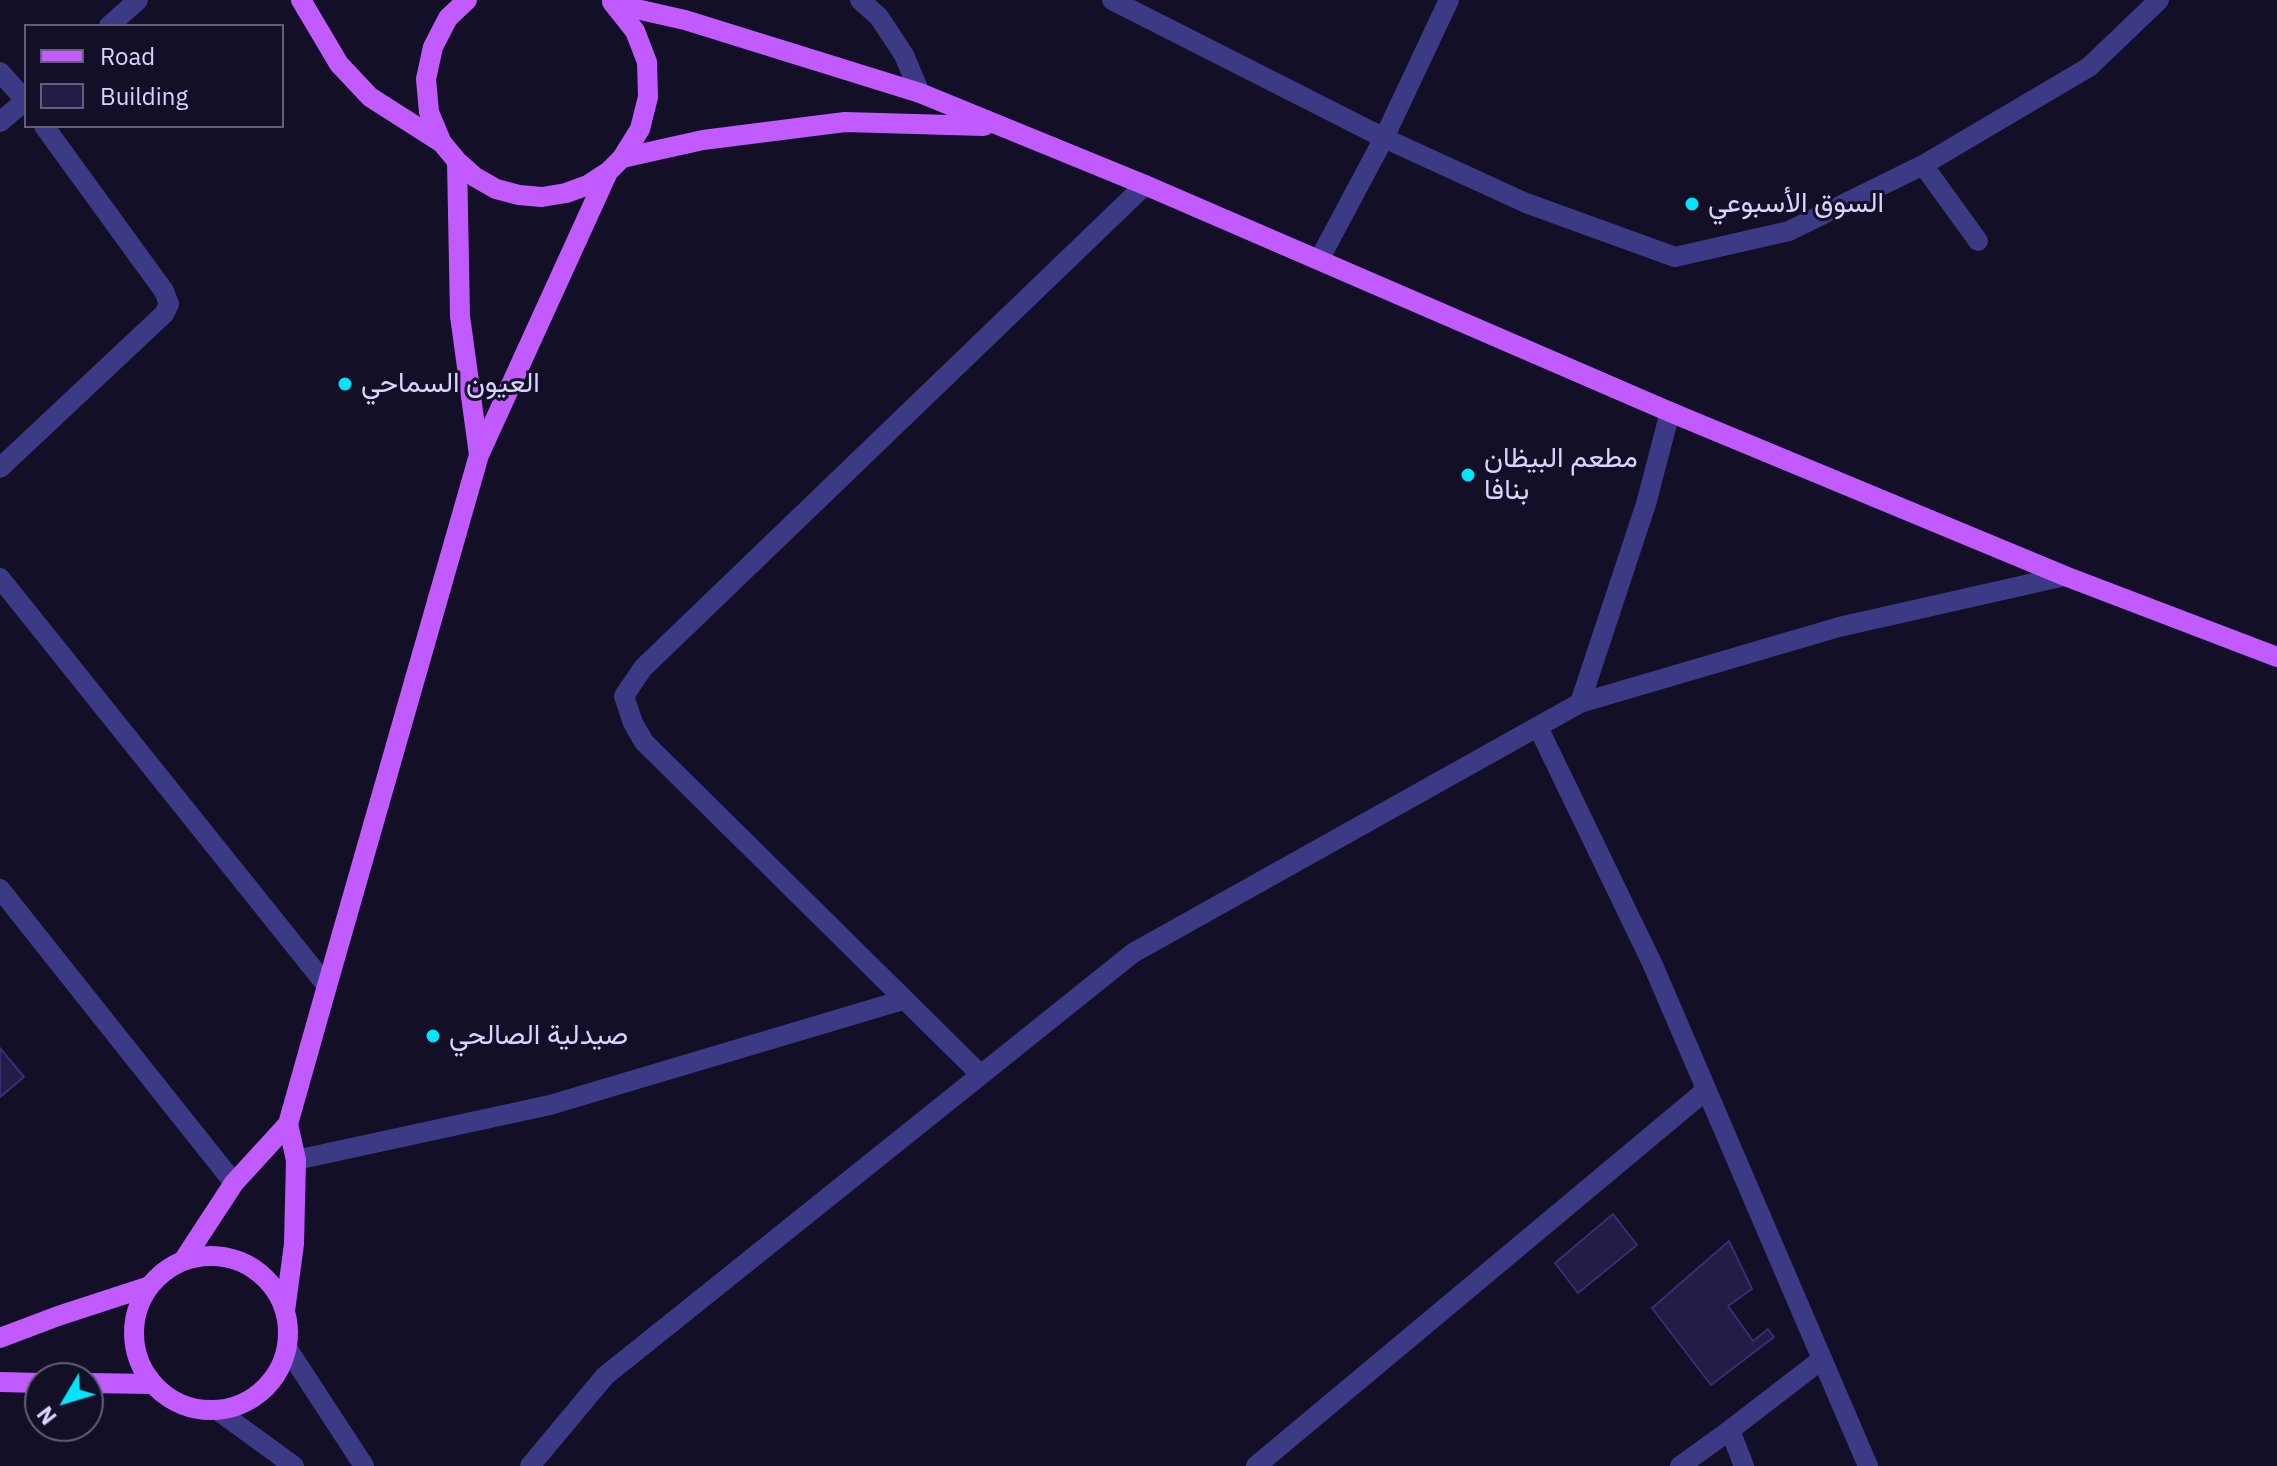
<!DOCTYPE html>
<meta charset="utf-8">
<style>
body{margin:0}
#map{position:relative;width:2277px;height:1466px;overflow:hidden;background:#130f26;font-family:"IBM Plex Sans",sans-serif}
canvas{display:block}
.legend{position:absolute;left:24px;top:24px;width:260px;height:104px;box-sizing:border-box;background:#130f26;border:2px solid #625e7d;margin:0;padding:10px 14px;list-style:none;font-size:24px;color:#d9d4ff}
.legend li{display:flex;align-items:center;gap:16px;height:40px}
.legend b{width:40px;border:2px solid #625e7d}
.north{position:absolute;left:24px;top:1362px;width:80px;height:80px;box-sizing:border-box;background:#130f26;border:2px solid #625e7d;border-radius:50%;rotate:232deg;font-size:22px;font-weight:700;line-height:32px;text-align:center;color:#d9d4ff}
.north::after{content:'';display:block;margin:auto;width:28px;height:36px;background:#00e5ff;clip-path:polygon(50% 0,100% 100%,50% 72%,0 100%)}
</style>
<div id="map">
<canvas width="2277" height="1466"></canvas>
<ul class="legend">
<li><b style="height:10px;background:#c25bff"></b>Road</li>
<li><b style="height:22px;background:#241b47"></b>Building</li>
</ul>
<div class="north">N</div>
</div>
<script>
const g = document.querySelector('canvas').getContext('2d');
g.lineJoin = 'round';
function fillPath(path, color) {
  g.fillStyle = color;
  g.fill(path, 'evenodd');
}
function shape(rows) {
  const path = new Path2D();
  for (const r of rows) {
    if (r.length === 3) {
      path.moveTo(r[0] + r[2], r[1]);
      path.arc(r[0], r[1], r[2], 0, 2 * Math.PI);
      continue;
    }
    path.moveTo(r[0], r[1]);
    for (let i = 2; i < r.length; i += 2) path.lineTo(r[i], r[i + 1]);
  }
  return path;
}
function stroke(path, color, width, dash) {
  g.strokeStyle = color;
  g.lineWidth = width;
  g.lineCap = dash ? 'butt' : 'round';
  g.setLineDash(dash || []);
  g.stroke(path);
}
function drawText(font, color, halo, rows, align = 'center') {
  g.font = font + ' "IBM Plex Sans",Vazirmatn,sans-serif';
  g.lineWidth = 6;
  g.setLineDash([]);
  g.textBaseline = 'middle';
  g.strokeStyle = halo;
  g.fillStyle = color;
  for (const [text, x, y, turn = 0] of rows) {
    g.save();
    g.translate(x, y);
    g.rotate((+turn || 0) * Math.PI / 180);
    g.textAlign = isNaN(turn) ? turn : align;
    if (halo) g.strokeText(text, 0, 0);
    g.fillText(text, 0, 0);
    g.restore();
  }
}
const building = shape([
 [0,1048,24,1077,0,1097,0,1048],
 [1613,1214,1637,1245,1578,1293,1555,1263,1613,1214],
 [1729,1241,1752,1289,1728,1306,1753,1341,1768,1329,1774,1337,1711,1385,1652,1308,1729,1241]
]);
fillPath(building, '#241b47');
stroke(building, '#3b2d73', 2);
stroke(shape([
 [860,0,879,17,904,55,920,93],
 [1112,0,1384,138,1526,203,1675,257,1789,231,1923,165,2089,67,2159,0],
 [109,26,138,0],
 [0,72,26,101],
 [0,122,26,100],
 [1923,165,1978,241],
 [1319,260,1384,138,1449,0],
 [0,468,164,314,169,304,164,291,44,126],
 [0,578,327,986],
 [1580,703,1646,504,1670,412],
 [1538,727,1652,963,1868,1466],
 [0,889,234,1183],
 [980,1074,644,742,633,723,624,696,643,668,1145,185],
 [296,1160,550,1105,903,1000],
 [287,1348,364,1466],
 [217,1410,294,1466],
 [530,1466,605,1376,1133,953,1580,703,1839,627,2065,576],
 [1256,1466,1705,1091],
 [1680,1466,1730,1430],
 [1744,1466,1730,1430,1821,1360]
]), '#3d3a85', 20);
stroke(shape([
 [301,0,339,64,370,97,442,143],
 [467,0,448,18,433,47,426,79,429,112,442,143,457,161,475,177,496,189,519,195,542,197,566,193,588,185,608,172,622,158,640,129,648,97,647,62,635,31,612,2],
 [614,4,685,20,920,93,1145,185,1670,412,2065,576,2277,657],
 [622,158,703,140,845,122,984,126],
 [457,161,460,316,479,455],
 [211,1333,77],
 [183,1261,234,1183,288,1124],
 [285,1311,294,1244,296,1160,288,1124,327,986,479,455,608,172],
 [0,1338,58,1316,150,1286],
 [0,1382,40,1383],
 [88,1383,153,1384]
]), '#c25bff', 20);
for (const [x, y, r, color] of [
 [1692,204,8,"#00e5ff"],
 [345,384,8,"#00e5ff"],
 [1468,475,8,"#00e5ff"],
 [433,1036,8,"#00e5ff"]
]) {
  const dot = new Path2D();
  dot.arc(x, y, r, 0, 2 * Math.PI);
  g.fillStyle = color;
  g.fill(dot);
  stroke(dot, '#130f26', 3);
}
drawText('28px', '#d9d4ff', '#130f26', [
 ["السوق الأسبوعي",1708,204],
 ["العيون السماحي",361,384],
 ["مطعم البيظان",1484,459],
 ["بنافا",1484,491],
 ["صيدلية الصالحي",449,1036]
], 'left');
</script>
